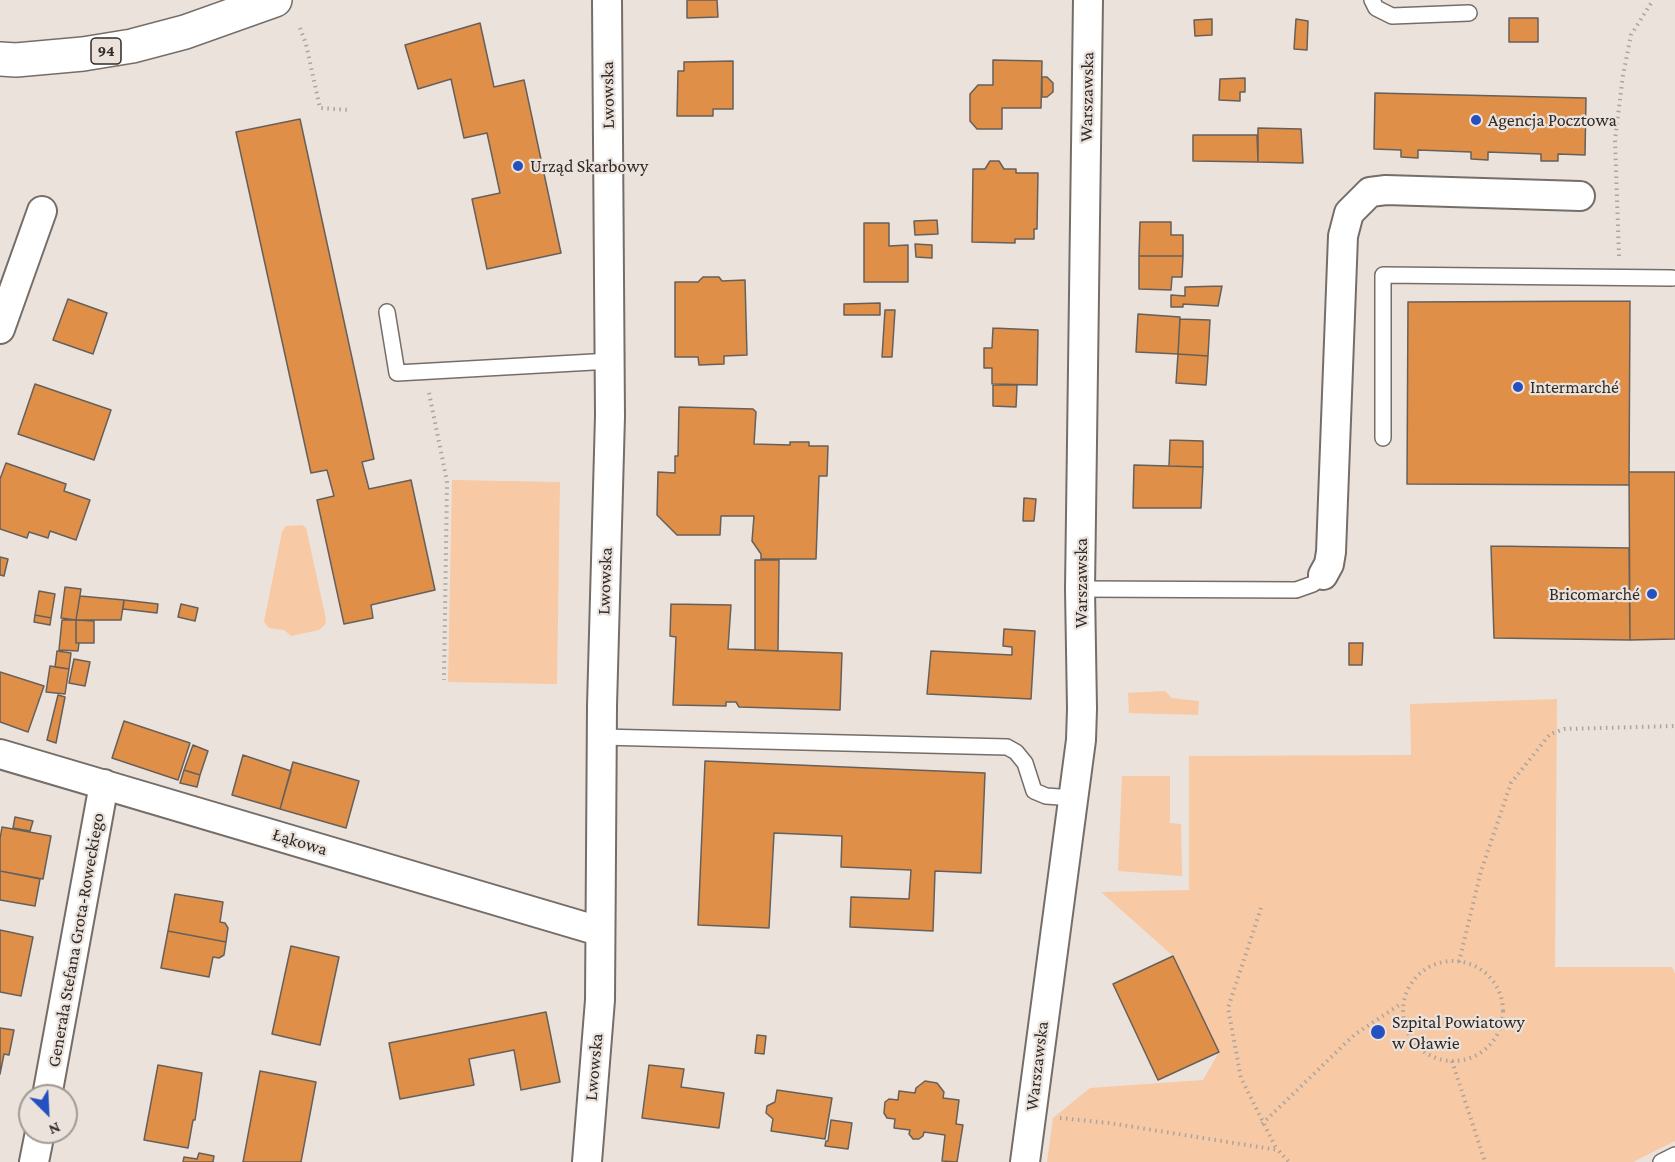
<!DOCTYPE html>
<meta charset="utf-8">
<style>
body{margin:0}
#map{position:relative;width:1675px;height:1162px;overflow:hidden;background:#ebe2dc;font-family:"Crimson Pro",serif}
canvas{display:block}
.north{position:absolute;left:18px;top:1084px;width:60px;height:60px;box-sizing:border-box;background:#ebe2dc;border:2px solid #a09994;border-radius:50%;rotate:156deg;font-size:16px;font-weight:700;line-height:24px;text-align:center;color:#2f2b29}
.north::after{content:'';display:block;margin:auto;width:21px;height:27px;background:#2451bf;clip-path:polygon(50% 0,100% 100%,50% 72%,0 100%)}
</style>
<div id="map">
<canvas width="1675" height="1162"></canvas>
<div class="north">N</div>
</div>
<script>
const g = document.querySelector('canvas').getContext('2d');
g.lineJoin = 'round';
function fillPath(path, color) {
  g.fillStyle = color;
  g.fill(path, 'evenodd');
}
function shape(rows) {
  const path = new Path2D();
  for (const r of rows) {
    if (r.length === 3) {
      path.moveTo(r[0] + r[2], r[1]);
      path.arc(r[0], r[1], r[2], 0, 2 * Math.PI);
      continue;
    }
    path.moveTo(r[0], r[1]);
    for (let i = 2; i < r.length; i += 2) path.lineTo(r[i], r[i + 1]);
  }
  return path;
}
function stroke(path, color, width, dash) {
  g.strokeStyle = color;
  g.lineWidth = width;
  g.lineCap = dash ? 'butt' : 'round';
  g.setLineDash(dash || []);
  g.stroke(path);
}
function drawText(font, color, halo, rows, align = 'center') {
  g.font = font + ' "Crimson Pro",serif';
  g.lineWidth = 4.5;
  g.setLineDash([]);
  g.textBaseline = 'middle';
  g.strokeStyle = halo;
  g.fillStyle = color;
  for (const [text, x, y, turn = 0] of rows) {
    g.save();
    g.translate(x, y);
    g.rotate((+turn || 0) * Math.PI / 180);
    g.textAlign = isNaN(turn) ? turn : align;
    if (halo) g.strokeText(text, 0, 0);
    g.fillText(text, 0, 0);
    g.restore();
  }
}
fillPath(shape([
 [452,480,560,482,557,684,448,682],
 [302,525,306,528,326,619,325,625,319,630,291,636,284,630,269,628,264,622,282,532,286,526],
 [1165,691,1172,698,1199,701,1198,715,1129,713,1128,693],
 [1557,699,1555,967,1672,967,1675,974,1675,1141,1633,1162,1047,1162,1053,1118,1090,1088,1203,1080,1219,1052,1173,956,1101,892,1189,890,1189,756,1411,755,1410,704],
 [1122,776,1170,776,1170,823,1181,824,1182,876,1118,871]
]), '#f7c9a4');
const building = shape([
 [687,0,717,0,718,17,687,18,687,0],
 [1509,18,1538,18,1538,42,1509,42,1509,18],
 [1212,19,1212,35,1195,36,1194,20,1212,19],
 [1296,19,1308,21,1307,50,1294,49,1296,19],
 [480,23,494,87,524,80,561,253,487,269,472,199,500,193,487,133,464,138,451,79,418,89,405,45,480,23],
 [993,60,1042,61,1041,108,1002,108,1002,129,977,129,970,121,970,94,978,85,993,85,993,60],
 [733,61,733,109,713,109,713,116,677,116,678,71,684,71,684,62,733,61],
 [1042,77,1047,77,1053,83,1053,92,1047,97,1042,97,1042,77],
 [1245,78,1245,92,1240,92,1240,101,1219,100,1220,79,1245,78],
 [1375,93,1586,98,1585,155,1558,154,1558,161,1541,161,1541,154,1488,152,1488,160,1471,159,1471,152,1418,150,1418,158,1401,157,1401,150,1374,149,1375,93],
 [300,119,374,459,362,462,369,489,411,480,435,590,371,605,373,618,344,624,317,500,334,496,327,470,311,473,236,132,300,119],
 [1258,128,1301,129,1303,163,1258,162,1258,128],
 [1193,135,1257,135,1258,162,1193,161,1193,135],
 [990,161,999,161,1004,169,1016,169,1016,173,1038,173,1037,229,1034,229,1034,239,1015,239,1015,243,972,242,973,169,985,169,990,161],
 [937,220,938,234,915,235,914,221,937,220],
 [1140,222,1171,222,1171,235,1183,235,1183,256,1139,256,1140,222],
 [864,223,889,223,889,246,908,245,908,282,864,282,864,223],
 [915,244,932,245,932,258,916,257,915,244],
 [1139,256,1183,256,1182,277,1172,277,1171,290,1139,289,1139,256],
 [703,277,719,277,722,281,745,280,747,355,724,356,724,364,699,365,698,357,675,357,675,282,698,282,703,277],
 [1222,286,1218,306,1183,304,1183,307,1171,307,1171,295,1185,296,1185,287,1222,286],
 [68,299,107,313,93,354,53,340,68,299],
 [1630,301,1629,485,1407,484,1408,302,1630,301],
 [880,303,880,315,844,315,844,304,880,303],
 [885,310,895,310,892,357,882,357,885,310],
 [1138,314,1180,317,1178,354,1136,352,1138,314],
 [1180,319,1210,320,1208,356,1178,354,1180,319],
 [993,328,1038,330,1037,385,992,384,992,368,984,368,984,348,992,348,993,328],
 [1178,354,1208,356,1206,385,1176,383,1178,354],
 [35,384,111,410,94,460,18,434,35,384],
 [993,385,1017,385,1016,407,993,406,993,385],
 [679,407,753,409,756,412,754,444,790,445,790,442,809,442,809,446,828,446,827,476,819,476,816,559,761,559,761,554,752,541,754,516,721,516,720,535,677,535,657,515,658,472,675,473,675,456,678,456,679,407],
 [1170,440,1203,441,1203,467,1169,466,1170,440],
 [6,463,66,484,64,491,90,500,76,540,50,531,48,538,29,532,27,538,0,529,0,479,6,463],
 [1134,465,1203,467,1201,508,1133,508,1134,465],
 [1629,472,1675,472,1675,639,1630,640,1629,472],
 [1024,498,1036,499,1034,521,1023,521,1024,498],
 [1491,546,1629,548,1630,640,1494,638,1491,546],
 [0,557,8,559,4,576,0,575,0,557],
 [755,560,779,560,778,651,755,650,755,560],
 [65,587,81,589,76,620,61,618,65,587],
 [39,591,55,594,51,618,35,615,39,591],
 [80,596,124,600,121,620,76,620,80,596],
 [124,600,158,604,157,613,123,609,124,600],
 [181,604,198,608,195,621,178,617,181,604],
 [671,604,731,605,728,649,842,653,840,710,739,707,736,702,726,702,726,706,673,705,676,637,670,636,671,604],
 [35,615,51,618,50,625,34,622,35,615],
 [62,620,76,620,76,643,79,643,78,651,59,650,62,620],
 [76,620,94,621,94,643,76,643,76,620],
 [1004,629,1035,631,1031,699,927,694,931,651,1012,655,1012,647,1003,646,1004,629],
 [1349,643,1363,643,1362,665,1349,665,1349,643],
 [57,651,71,653,69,669,55,667,57,651],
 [74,659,90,662,85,686,69,683,74,659],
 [50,666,69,669,65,694,46,692,50,666],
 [0,672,44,686,28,732,0,722,0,672],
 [58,695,65,697,56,743,47,740,58,695],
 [124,721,190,743,178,780,112,758,124,721],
 [193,745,208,751,200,775,184,770,193,745],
 [243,755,291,771,280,809,232,795,243,755],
 [705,761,985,773,981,873,935,871,933,931,850,927,851,897,909,899,911,870,841,867,842,836,774,833,769,928,698,925,705,761],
 [293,762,359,781,346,828,280,809,293,762],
 [184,770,200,775,197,787,180,783,184,770],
 [15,817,33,821,30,831,13,828,15,817],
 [2,827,51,836,43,879,0,871,0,839,2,827],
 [0,871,40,879,35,906,0,900,0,871],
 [175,894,223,902,220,922,225,923,228,928,226,942,168,931,175,894],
 [0,930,33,937,21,996,0,992,0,930],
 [168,931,226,942,224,955,219,958,213,957,209,977,161,968,168,931],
 [291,946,339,957,320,1045,272,1034,291,946],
 [1173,956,1219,1052,1158,1080,1113,984,1173,956],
 [546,1012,560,1082,521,1090,514,1050,469,1059,474,1085,400,1099,389,1043,546,1012],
 [0,1028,14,1030,9,1055,4,1054,0,1074,0,1028],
 [757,1035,766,1036,764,1054,755,1053,757,1035],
 [158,1065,202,1073,195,1120,193,1120,188,1148,144,1140,158,1065],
 [649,1065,684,1069,681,1087,724,1093,719,1128,642,1118,649,1065],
 [260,1071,316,1082,301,1162,243,1162,260,1071],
 [925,1081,937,1083,944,1092,943,1098,959,1100,956,1124,963,1125,957,1162,942,1161,945,1135,924,1132,923,1136,919,1139,913,1139,909,1134,910,1130,894,1128,895,1119,887,1118,884,1113,885,1102,889,1099,898,1100,899,1091,915,1093,916,1088,925,1081],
 [777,1090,832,1098,825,1139,771,1131,773,1119,766,1113,767,1106,775,1102,777,1090],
 [831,1120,852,1123,848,1149,825,1146,826,1141,828,1141,831,1120],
 [199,1153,214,1156,213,1162,183,1162,184,1157,197,1159,199,1153]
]);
fillPath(building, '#df8f48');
stroke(building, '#67605a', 1.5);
const lane = shape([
 [1372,0,1376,8,1392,16,1469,13],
 [387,312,397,373,611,361],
 [1383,438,1383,275,1672,278],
 [1080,589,1296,590,1313,584,1323,575],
 [601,737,1007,747,1016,752,1025,763,1034,791,1046,796,1073,798],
 [1661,1162,1675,1155]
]);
const street = shape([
 [0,329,42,211],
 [1323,575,1329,564,1331,552,1343,236,1349,213,1370,192,1386,190,1580,196],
 [0,754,599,931],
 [47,1096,104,784],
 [34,1162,40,1132],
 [587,1162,600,1000,602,706,610,416,607,0],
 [1025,1162,1081,740,1082,709,1080,589,1088,0]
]);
const primary = shape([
 [0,59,16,60,83,54,132,46,185,32,275,0]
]);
stroke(lane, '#756e68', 18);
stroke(street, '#756e68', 32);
stroke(primary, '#756e68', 36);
stroke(shape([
 [300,28,306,44,320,108,349,110],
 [1619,256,1615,140,1623,75,1631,35,1653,0],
 [429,393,447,481,444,680],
 [1261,908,1228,1008,1241,1078,1277,1150],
 [1453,1011,50],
 [1459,962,1481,871,1511,783,1550,734,1564,729,1675,726],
 [1452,1061,1485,1162],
 [1060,1118,1109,1123,1278,1150,1289,1162],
 [1262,1124,1354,1035,1402,1003]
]), '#aba49f', 4, [1.5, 4.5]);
stroke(lane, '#fff', 15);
stroke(street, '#fff', 28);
stroke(primary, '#fff', 33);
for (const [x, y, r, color] of [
 [1476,120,6,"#2451bf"],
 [518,166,6,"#2451bf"],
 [1518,387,6,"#2451bf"],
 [1652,594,6,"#2451bf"],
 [1378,1032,8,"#2451bf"]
]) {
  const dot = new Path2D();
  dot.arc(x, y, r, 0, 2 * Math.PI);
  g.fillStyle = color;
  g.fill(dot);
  stroke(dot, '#ebe2dc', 2);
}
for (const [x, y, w] of [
 [106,51,30]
]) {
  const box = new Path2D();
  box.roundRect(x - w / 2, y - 13, w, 26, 4.5);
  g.fillStyle = '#ebe2dc';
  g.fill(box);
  stroke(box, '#2f2b29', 1.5);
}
drawText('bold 16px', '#2f2b29', null, [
 ["94",106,51]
]);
drawText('18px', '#2f2b29', '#ebe2dc', [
 ["Lwowska",608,95,-91],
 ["Warszawska",1087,97,-89],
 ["Lwowska",605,581,-88],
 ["Warszawska",1081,583,-90],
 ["Łąkowa",300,842,17],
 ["Generała Stefana Grota-Roweckiego",76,940,-80],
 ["Warszawska",1037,1066,-83],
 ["Lwowska",594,1067,-85]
]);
drawText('18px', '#2f2b29', '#ebe2dc', [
 ["Agencja Pocztowa",1488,120],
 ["Urząd Skarbowy",530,166],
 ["Intermarché",1530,387],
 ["Bricomarché",1640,594,"right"],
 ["Szpital Powiatowy",1392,1022],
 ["w Oławie",1392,1043]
], 'left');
</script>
